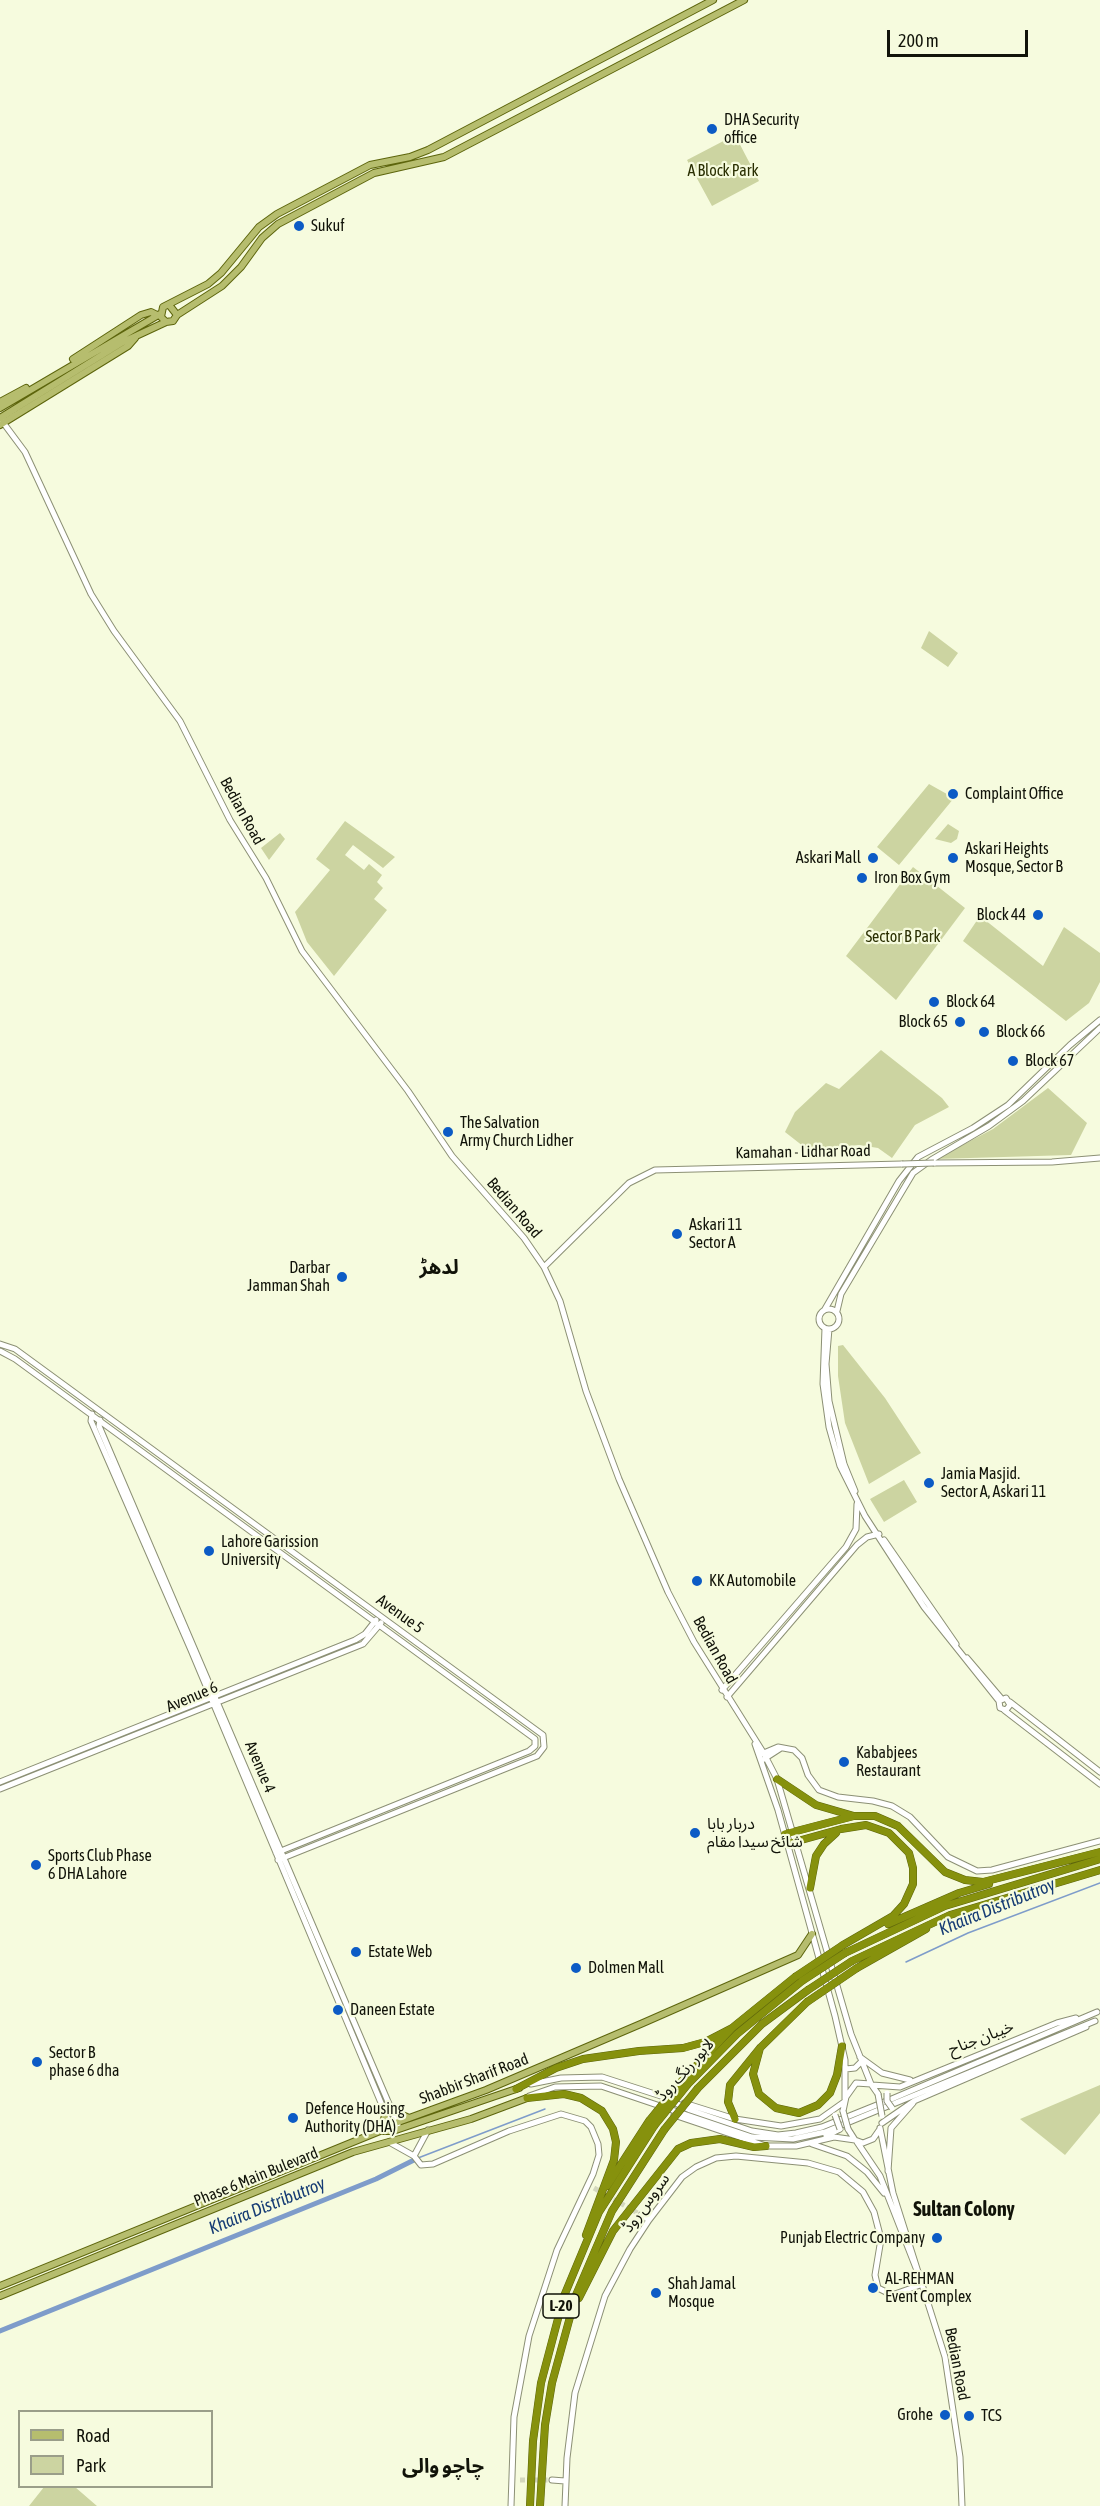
<!DOCTYPE html>
<meta charset="utf-8">
<style>
body{margin:0}
#map{position:relative;width:1100px;height:2506px;overflow:hidden;background:#f6fbde;font-family:"Asap Condensed",sans-serif}
canvas{display:block}
.legend{position:absolute;left:18px;top:2410px;width:195px;height:78px;box-sizing:border-box;background:#f6fbde;border:2px solid #9a9e89;margin:0;padding:8px 10px;list-style:none;font-size:18px;color:#111309}
.legend li{display:flex;align-items:center;gap:12px;height:30px}
.legend b{width:30px;border:2px solid #9a9e89}
.scale{position:absolute;left:887px;top:30px;width:141px;height:27px;box-sizing:border-box;border:3px solid #111309;border-top:0;padding-left:8px;font-size:18px;line-height:21px;white-space:nowrap;color:#111309;-webkit-text-stroke:4px #f6fbde;paint-order:stroke}
</style>
<div id="map">
<canvas width="1100" height="2506"></canvas>
<ul class="legend">
<li><b style="height:8px;background:#b6bd6e"></b>Road</li>
<li><b style="height:16px;background:#ccd4a1"></b>Park</li>
</ul>
<div class="scale">200 m</div>
</div>
<script>
const g = document.querySelector('canvas').getContext('2d');
g.lineJoin = 'round';
function fillPath(path, color) {
  g.fillStyle = color;
  g.fill(path, 'evenodd');
}
function shape(rows) {
  const path = new Path2D();
  for (const r of rows) {
    if (r.length === 3) {
      path.moveTo(r[0] + r[2], r[1]);
      path.arc(r[0], r[1], r[2], 0, 2 * Math.PI);
      continue;
    }
    path.moveTo(r[0], r[1]);
    for (let i = 2; i < r.length; i += 2) path.lineTo(r[i], r[i + 1]);
  }
  return path;
}
function stroke(path, color, width, dash) {
  g.strokeStyle = color;
  g.lineWidth = width;
  g.lineCap = dash ? 'butt' : 'round';
  g.setLineDash(dash || []);
  g.stroke(path);
}
function drawText(font, color, halo, rows, align = 'center') {
  g.font = font + ' "Asap Condensed","Noto Sans Arabic",sans-serif';
  g.lineWidth = 4.5;
  g.setLineDash([]);
  g.textBaseline = 'middle';
  g.strokeStyle = halo;
  g.fillStyle = color;
  for (const [text, x, y, turn = 0] of rows) {
    g.save();
    g.translate(x, y);
    g.rotate((+turn || 0) * Math.PI / 180);
    g.textAlign = isNaN(turn) ? turn : align;
    if (halo) g.strokeText(text, 0, 0);
    g.fillText(text, 0, 0);
    g.restore();
  }
}
fillPath(shape([
 [735,135,759,181,712,206,687,160],
 [929,631,958,653,948,667,921,648],
 [929,784,954,798,899,865,877,847],
 [345,821,395,857,383,868,353,845,345,855,364,870,369,864,382,875,377,882,383,888,374,899,387,910,334,976,307,942,295,912,330,870,316,859],
 [948,824,959,831,957,839,951,843,935,839],
 [280,833,285,839,269,860,261,848],
 [913,867,965,908,896,1000,846,956],
 [980,916,1043,966,1064,927,1100,953,1100,982,1089,1003,1066,1021,963,941],
 [881,1050,942,1098,949,1107,915,1125,892,1158,878,1148,859,1145,808,1150,785,1132,795,1112,826,1083,839,1089],
 [1048,1088,1087,1123,1071,1155,936,1159,993,1129],
 [843,1345,885,1398,921,1453,869,1484,845,1423,838,1376,838,1346],
 [904,1480,917,1502,884,1522,870,1499],
 [1100,2085,1100,2113,1065,2155,1020,2119],
 [44,2487,75,2487,97,2506,29,2506]
]), '#ccd4a1');
stroke(shape([
 [906,1962,968,1933,1100,1883],
 [418,2158,545,2109]
]), '#7e9cca', 1.5);
stroke(shape([
 [0,2331,376,2179,414,2160]
]), '#7e9cca', 5);
stroke(shape([
 [594,2188,641,2215],
 [520,2480,552,2480]
]), '#d4d8be', 5, [5, 2.5]);
const secondary = shape([
 [2,421,25,452,91,594,114,631,180,721,230,820,266,878,302,951,408,1091,452,1156,524,1238,544,1267,560,1301,586,1391,619,1479,668,1592,694,1642,763,1752,777,1779,851,2034,871,2084],
 [934,1163,1052,1162,1100,1158],
 [544,1267,629,1183,655,1170,902,1164],
 [829,1319,10],
 [825,1309,899,1181,918,1157,973,1128,1008,1105,1070,1045,1100,1020],
 [837,1311,841,1294,913,1173,931,1160,989,1126,1023,1101,1100,1028],
 [825,1328,823,1384,829,1427,840,1466,865,1516,924,1607,999,1701,1000,1708,1006,1710,1010,1705,1006,1698,999,1701],
 [829,1329,826,1364,829,1401,844,1464,855,1491],
 [0,1344,15,1349,543,1735,544,1747,537,1756,278,1860],
 [0,1351,15,1359,535,1739,535,1746,529,1751,276,1853],
 [92,1414,91,1421,191,1650,392,2129],
 [100,1420,99,1426,398,2125],
 [884,1540,956,1644],
 [967,1658,1001,1698],
 [722,1690,846,1547,856,1529,857,1504],
 [727,1697,857,1545,867,1537,879,1534],
 [1010,1702,1100,1772],
 [1004,1710,1100,1784],
 [755,1744,778,1810,835,2016,845,2060,845,2099],
 [759,1755,778,1747,794,1750,802,1758,808,1775,819,1790,838,1797,873,1801,892,1806,910,1817,948,1857,977,1871,992,1870,1100,1841],
 [764,1759,781,1748],
 [0,1782,355,1640,365,1634,376,1620],
 [0,1789,363,1644,381,1623],
 [860,2057,882,2073,910,2080],
 [846,2069,855,2068,861,2062],
 [531,2084,561,2078,602,2077,661,2096],
 [872,2085,900,2087,1057,2023,1076,2018],
 [659,2095,690,2110,752,2131,778,2135,796,2133,822,2127,894,2098,1097,2012],
 [529,2096,555,2087,601,2086,752,2137,793,2139,825,2132,1095,2021],
 [684,2103,735,2119,781,2126,820,2119,844,2102],
 [843,2111,846,2097,856,2083,871,2084,878,2094],
 [674,2115,766,2146,796,2146,834,2137,855,2140],
 [882,2123,914,2101,1086,2027],
 [880,2128,893,2193,945,2357,960,2457,962,2506],
 [848,2129,855,2140,863,2143,873,2139,880,2129],
 [428,2130,414,2156,421,2165,433,2164,509,2131,561,2114,585,2121,591,2127,598,2144,599,2155,593,2174,557,2250,529,2336,514,2417,511,2506],
 [826,2136,840,2129],
 [389,2142,414,2156],
 [857,2142,880,2176,918,2273],
 [812,2144,847,2156,867,2172,884,2193],
 [888,2171,891,2128,913,2103],
 [641,2215,649,2220],
 [552,2480,565,2481],
 [565,2506,567,2458,575,2393,605,2296,630,2249,649,2220,682,2177,696,2167,716,2158,736,2156,808,2163,839,2172,863,2192,874,2212,881,2239,875,2275,878,2288,892,2295,923,2284]
]);
const primary = shape([
 [170,306,177,315,173,321,166,322,161,317,163,307,208,284,221,273,259,227,277,214,370,165,410,157,428,150,713,0],
 [177,315,222,286,241,267,262,238,278,224,374,173,444,157,744,0],
 [73,359,141,315,151,312,157,315],
 [0,402,26,388],
 [0,408,160,314],
 [0,418,123,342,166,322],
 [0,425,128,346,135,338],
 [391,2110,409,2118],
 [380,2131,393,2131,519,2088],
 [380,2131,386,2113],
 [0,2286,380,2131,390,2125,486,2090,643,2023,798,1955,812,1934],
 [0,2296,353,2152,471,2119,527,2098]
]);
const highway = shape([
 [777,1779,816,1805,854,1816],
 [785,1834,854,1816,875,1816,898,1826,945,1872,965,1880,983,1882,1100,1852],
 [787,1844,841,1829,866,1825,889,1833,909,1853,913,1868,913,1884,904,1904,893,1916,843,1945],
 [810,1888,816,1856,824,1844,836,1833],
 [888,1924,959,1893,989,1884],
 [845,1953,945,1906,1100,1859],
 [852,1961,950,1915,1100,1870],
 [857,1968,926,1929],
 [760,2048,753,2074,759,2094,776,2108,799,2113,818,2105,830,2093,837,2075,842,2046],
 [679,2084,732,2028,795,1977],
 [688,2084,737,2034,802,1981],
 [698,2088,762,2024,808,1990],
 [516,2089,556,2068,583,2059,639,2051,683,2048,705,2042,732,2028],
 [527,2098,564,2094,581,2098,602,2111,613,2129,616,2142,614,2160,586,2235],
 [735,2119,728,2102,730,2085,760,2048,807,2002],
 [607,2186,649,2121],
 [579,2298,613,2231,678,2149,691,2143,720,2139,754,2147,766,2146],
 [530,2506,533,2441,541,2383,564,2296,599,2212,654,2126],
 [540,2506,545,2425,552,2383,576,2295,612,2211,664,2130]
]);
stroke(secondary, '#8c9075', 7);
stroke(primary, '#5d650c', 8);
stroke(highway, '#5d650c', 8);
stroke(secondary, '#fff', 5);
stroke(primary, '#b6bd6e', 6);
stroke(highway, '#86910d', 7);
const secondaryBridge = shape([
 [902,1164,934,1163],
 [887,2093,887,2101,892,2108],
 [878,2094,882,2116],
 [843,2111,848,2129],
 [835,2115,840,2129]
]);
const highwayBridge = shape([
 [795,1977,843,1945],
 [802,1981,845,1953],
 [808,1990,852,1961],
 [807,2002,857,1968],
 [649,2121,679,2084],
 [654,2126,688,2084],
 [664,2130,698,2088]
]);
stroke(secondaryBridge, '#8c9075', 7, []);
stroke(highwayBridge, '#5d650c', 8, []);
stroke(secondaryBridge, '#fff', 5);
stroke(highwayBridge, '#86910d', 7);
for (const [x, y, r, color] of [
 [712,129,6,"#0c5bc5"],
 [299,226,6,"#0c5bc5"],
 [953,794,6,"#0c5bc5"],
 [873,858,6,"#0c5bc5"],
 [953,858,6,"#0c5bc5"],
 [862,878,6,"#0c5bc5"],
 [1038,915,6,"#0c5bc5"],
 [934,1002,6,"#0c5bc5"],
 [960,1022,6,"#0c5bc5"],
 [984,1032,6,"#0c5bc5"],
 [1013,1061,6,"#0c5bc5"],
 [448,1132,6,"#0c5bc5"],
 [677,1234,6,"#0c5bc5"],
 [342,1277,6,"#0c5bc5"],
 [929,1483,6,"#0c5bc5"],
 [209,1551,6,"#0c5bc5"],
 [697,1581,6,"#0c5bc5"],
 [844,1762,6,"#0c5bc5"],
 [695,1833,6,"#0c5bc5"],
 [36,1865,6,"#0c5bc5"],
 [356,1952,6,"#0c5bc5"],
 [576,1968,6,"#0c5bc5"],
 [338,2010,6,"#0c5bc5"],
 [37,2062,6,"#0c5bc5"],
 [293,2118,6,"#0c5bc5"],
 [937,2238,6,"#0c5bc5"],
 [873,2288,6,"#0c5bc5"],
 [656,2293,6,"#0c5bc5"],
 [945,2415,6,"#0c5bc5"],
 [969,2416,6,"#0c5bc5"]
]) {
  const dot = new Path2D();
  dot.arc(x, y, r, 0, 2 * Math.PI);
  g.fillStyle = color;
  g.fill(dot);
  stroke(dot, '#f6fbde', 2);
}
for (const [x, y, w] of [
 [561,2306,36]
]) {
  const box = new Path2D();
  box.roundRect(x - w / 2, y - 12, w, 24, 4.5);
  g.fillStyle = '#f6fbde';
  g.fill(box);
  stroke(box, '#111309', 1.5);
}
drawText('bold 15px', '#111309', null, [
 ["L-20",561,2306]
]);
drawText('16px', '#111309', '#f6fbde', [
 ["DHA Security",724,120],
 ["office",724,138],
 ["Sukuf",311,226],
 ["Complaint Office",965,794],
 ["Askari Heights",965,849],
 ["Mosque, Sector B",965,867],
 ["Askari Mall",861,858,"right"],
 ["Iron Box Gym",874,878],
 ["Block 44",1026,915,"right"],
 ["Block 64",946,1002],
 ["Block 65",948,1022,"right"],
 ["Block 66",996,1032],
 ["Block 67",1025,1061],
 ["The Salvation",460,1123],
 ["Army Church Lidher",460,1141],
 ["Askari 11",689,1225],
 ["Sector A",689,1243],
 ["Darbar",330,1268,"right"],
 ["Jamman Shah",330,1286,"right"],
 ["Jamia Masjid.",941,1474],
 ["Sector A, Askari 11",941,1492],
 ["Lahore Garission",221,1542],
 ["University",221,1560],
 ["KK Automobile",709,1581],
 ["Kababjees",856,1753],
 ["Restaurant",856,1771],
 ["دربار بابا",707,1824],
 ["شائخ سیدا مقام",707,1842],
 ["Sports Club Phase",48,1856],
 ["6 DHA Lahore",48,1874],
 ["Estate Web",368,1952],
 ["Dolmen Mall",588,1968],
 ["Daneen Estate",350,2010],
 ["Sector B",49,2053],
 ["phase 6 dha",49,2071],
 ["Defence Housing",305,2109],
 ["Authority (DHA)",305,2127],
 ["Punjab Electric Company",925,2238,"right"],
 ["AL-REHMAN",885,2279],
 ["Event Complex",885,2297],
 ["Shah Jamal",668,2284],
 ["Mosque",668,2302],
 ["Grohe",933,2415,"right"],
 ["TCS",981,2416]
], 'left');
drawText('16px', '#292e01', '#f6fbde', [
 ["A Block Park",723,171],
 ["Sector B Park",903,937]
]);
drawText('16px', '#111309', '#f6fbde', [
 ["Bedian Road",242,811,61],
 ["Kamahan - Lidhar Road",803,1152,-1],
 ["Bedian Road",514,1208,49],
 ["Avenue 5",400,1614,36],
 ["Bedian Road",715,1650,61],
 ["Avenue 6",192,1697,-23],
 ["Avenue 4",260,1767,67],
 ["خیبان جناح",981,2038,-21],
 ["لاہور رنگ روڈ",685,2070,-48],
 ["Shabbir Sharif Road",474,2079,-21],
 ["Phase 6 Main Bulevard",256,2177,-22],
 ["سروس روڈ",646,2203,-54],
 ["Bedian Road",957,2364,79]
]);
drawText('italic 18px', '#163c74', '#f6fbde', [
 ["Khaira Distributroy",997,1907,-22],
 ["Khaira Distributroy",267,2206,-22]
]);
drawText('bold 20px', '#111309', '#f6fbde', [
 ["لدھڑ",439,1268],
 ["Sultan Colony",964,2210],
 ["چاچو والی",443,2467]
]);
</script>
